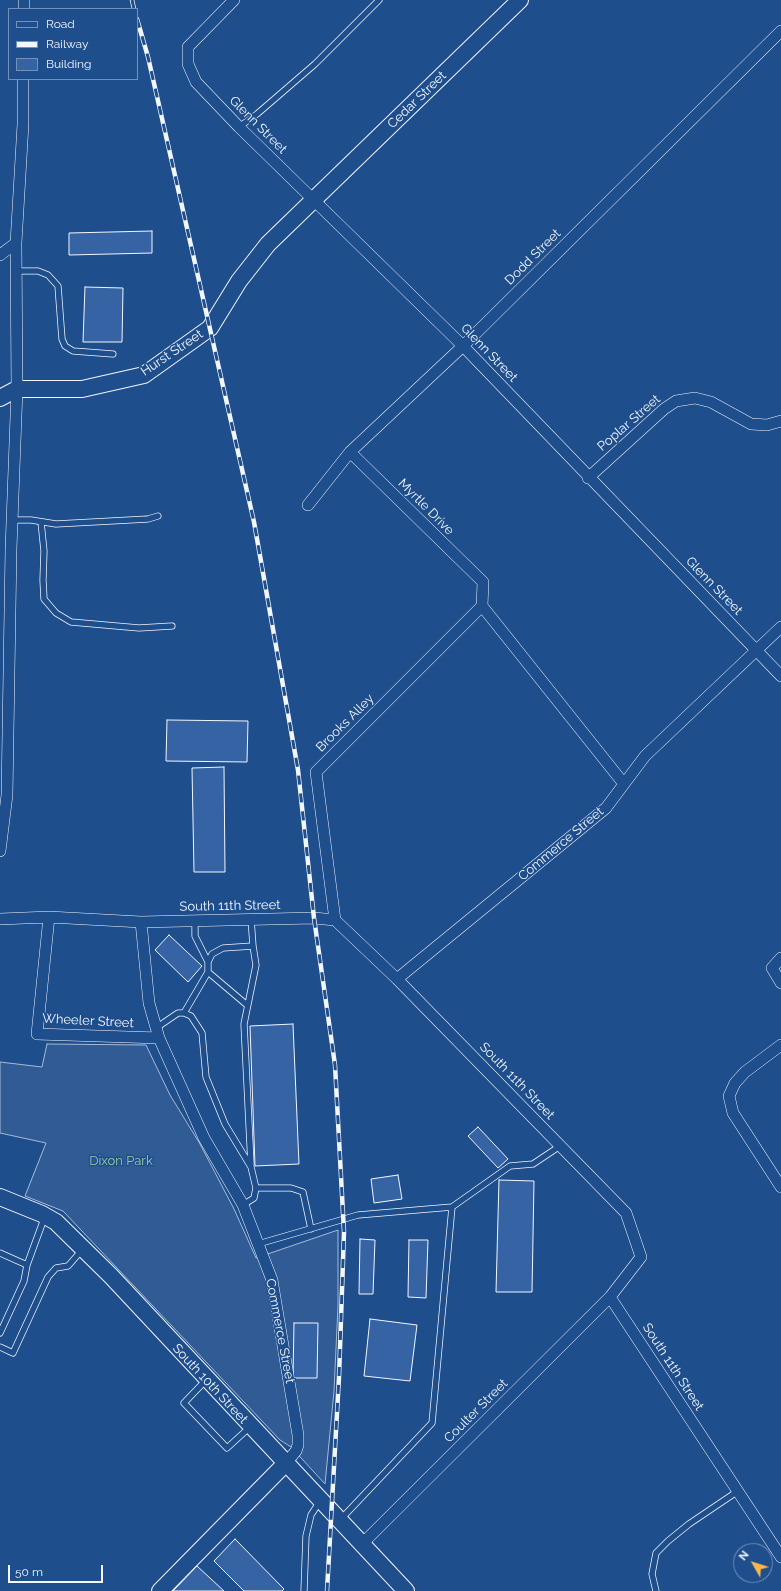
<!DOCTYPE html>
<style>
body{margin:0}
#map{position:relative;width:781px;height:1591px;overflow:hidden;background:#1f4e8c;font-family:Raleway,sans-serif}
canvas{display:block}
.legend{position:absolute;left:8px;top:8px;width:130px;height:72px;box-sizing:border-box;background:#1f4e8c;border:1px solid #7391ba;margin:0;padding:5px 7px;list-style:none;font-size:12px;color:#f2f6ff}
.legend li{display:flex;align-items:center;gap:8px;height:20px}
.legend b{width:20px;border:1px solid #7391ba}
.north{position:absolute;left:733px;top:1543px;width:40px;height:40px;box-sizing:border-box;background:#1f4e8c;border:1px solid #7391ba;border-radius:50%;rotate:309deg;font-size:11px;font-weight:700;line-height:16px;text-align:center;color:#f2f6ff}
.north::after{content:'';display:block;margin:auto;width:14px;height:18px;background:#ffb74d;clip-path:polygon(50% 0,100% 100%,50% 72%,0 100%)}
.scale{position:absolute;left:8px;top:1565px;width:95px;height:18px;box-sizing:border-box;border:2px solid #f2f6ff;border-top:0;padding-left:5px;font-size:12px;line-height:14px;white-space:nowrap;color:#f2f6ff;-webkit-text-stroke:3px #1f4e8c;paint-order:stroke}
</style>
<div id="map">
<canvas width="781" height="1591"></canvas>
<ul class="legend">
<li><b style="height:5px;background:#1f4e8c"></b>Road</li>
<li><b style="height:5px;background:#f2f6ff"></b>Railway</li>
<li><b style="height:11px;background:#3563a3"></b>Building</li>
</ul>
<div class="north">N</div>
<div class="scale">50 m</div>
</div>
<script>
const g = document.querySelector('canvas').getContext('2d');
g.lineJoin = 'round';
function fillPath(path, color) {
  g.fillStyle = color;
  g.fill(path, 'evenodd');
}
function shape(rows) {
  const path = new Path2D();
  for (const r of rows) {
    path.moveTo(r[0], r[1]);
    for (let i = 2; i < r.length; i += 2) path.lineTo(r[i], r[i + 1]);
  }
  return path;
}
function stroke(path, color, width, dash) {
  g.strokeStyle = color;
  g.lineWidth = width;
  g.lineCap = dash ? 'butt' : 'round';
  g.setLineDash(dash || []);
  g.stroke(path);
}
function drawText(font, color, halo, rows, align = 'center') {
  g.font = font + ' Raleway,sans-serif';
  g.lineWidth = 3;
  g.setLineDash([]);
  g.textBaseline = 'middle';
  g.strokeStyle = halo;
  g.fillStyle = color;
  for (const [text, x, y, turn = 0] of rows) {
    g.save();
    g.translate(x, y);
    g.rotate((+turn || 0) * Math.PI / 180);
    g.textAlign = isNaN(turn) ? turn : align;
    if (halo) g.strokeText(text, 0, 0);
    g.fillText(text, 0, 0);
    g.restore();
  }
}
const built = shape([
 [47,1044,146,1045,170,1095,200,1144,234,1209,256,1258,338,1230,338,1306,334,1391,325,1484,291,1447,280,1440,63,1211,25,1196,46,1143,0,1133,0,1062,42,1067,47,1044]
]);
fillPath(built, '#305b95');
stroke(built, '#a8bbd7', 1);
const building = shape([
 [152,231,152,253,69,255,69,233,152,231],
 [85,287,123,288,122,342,83,342,85,287],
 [167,720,248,721,247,762,166,761,167,720],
 [224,767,225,872,194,872,192,768,224,767],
 [169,935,202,966,188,982,155,950,169,935],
 [293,1024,299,1164,255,1166,250,1026,293,1024],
 [478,1127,508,1159,498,1168,468,1136,478,1127],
 [398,1175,402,1199,374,1203,371,1179,398,1175],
 [499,1180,534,1181,532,1292,496,1292,499,1180],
 [360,1239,375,1240,373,1294,359,1294,360,1239],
 [409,1240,428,1240,426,1298,408,1297,409,1240],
 [370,1319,417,1325,410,1381,364,1376,370,1319],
 [294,1323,318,1323,317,1378,293,1378,294,1323],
 [235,1539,284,1589,282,1591,244,1591,214,1561,235,1539],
 [197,1566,224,1591,173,1591,197,1566]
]);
fillPath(building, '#3563a3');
stroke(building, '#f2f6ff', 1);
const lane = shape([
 [239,127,257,114,315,64,379,0],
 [16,271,38,271,48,275,58,286,62,339,65,346,73,351,113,354],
 [12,520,31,520,56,524,148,519,158,516],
 [41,522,44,551,43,580,44,599,56,613,71,622,139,628,172,626],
 [208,962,212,954,223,948,253,946,251,919],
 [208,972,247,1005],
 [184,1013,208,972,208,962,195,936,195,921],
 [156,1028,178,1013,184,1013,191,1016,202,1033,206,1077,225,1124,251,1167,256,1188,254,1198,243,1205],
 [251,1165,244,1024,256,965,253,946],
 [256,1188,291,1188,303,1192,311,1229],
 [258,1244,358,1215,452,1207],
 [0,1253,27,1265,24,1281,0,1333],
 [27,1265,45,1216],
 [0,1347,13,1353,48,1277,56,1268,68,1266,82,1250],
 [206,1380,184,1403,227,1448,250,1427],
 [341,1519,432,1423,452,1207,510,1166,533,1164,560,1146],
 [304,1591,306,1536,311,1515,320,1501],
 [656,1591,652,1574,656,1553,668,1541,689,1524,738,1491]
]);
const street = shape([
 [234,0,188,47,188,64,196,82,239,127,463,346,781,676],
 [24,9,24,0],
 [0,255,16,243],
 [588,478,664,409,676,401,695,398,711,402,751,424,767,425,781,421],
 [308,505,350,452,463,346,781,31],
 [482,606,624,784],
 [0,851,7,795,11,549,17,389,16,243,23,124,23,79],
 [49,917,37,1034,159,1038],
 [0,919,49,917,141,922,314,918,335,920,397,979,626,1213,641,1257,610,1297,361,1545],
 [335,920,316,772,482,606,483,582,350,452],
 [141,922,149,1003,159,1038,204,1138,243,1205,272,1280,298,1435,298,1445,296,1451,285,1464],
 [781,958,772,968,781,983],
 [397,979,606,808,645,756,781,627],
 [781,1045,745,1072,735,1083,729,1096,733,1113,781,1187],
 [610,1297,781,1557]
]);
const secondary = shape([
 [0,398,17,389,82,389,144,375,210,328,239,281,268,244,520,0],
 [0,1197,42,1214,56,1222,111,1276,406,1591],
 [160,1591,285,1464]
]);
stroke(lane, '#f2f6ff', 7);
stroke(street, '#f2f6ff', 12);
stroke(secondary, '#f2f6ff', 18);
stroke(lane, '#1f4e8c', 5.5);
stroke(street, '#1f4e8c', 11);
stroke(secondary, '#1f4e8c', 16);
const rail = shape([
 [132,0,134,9],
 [137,19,148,57,254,522,298,770,314,918,335,1065,344,1232,339,1377,327,1591]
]);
stroke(rail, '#f2f6ff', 4.5);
stroke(rail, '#1f4e8c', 3, [9]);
drawText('13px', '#f2f6ff', '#1f4e8c', [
 ["Cedar Street",417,100,-44],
 ["Glenn Street",258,125,45],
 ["Dodd Street",533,257,-45],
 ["Hurst Street",172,353,-34],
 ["Glenn Street",489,353,46],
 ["Poplar Street",629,423,-41],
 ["Myrtle Drive",426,507,45],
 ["Glenn Street",714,586,46],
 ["Brooks Alley",345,723,-45],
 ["Commerce Street",561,844,-40],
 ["South 11th Street",230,906,-1],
 ["Wheeler Street",88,1021,3],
 ["South 11th Street",517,1081,46],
 ["Commerce Street",280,1331,79],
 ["South 11th Street",673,1367,57],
 ["South 10th Street",210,1384,47],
 ["Coulter Street",476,1411,-45]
]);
drawText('13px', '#97c8a6', '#1f4e8c', [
 ["Dixon Park",121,1161]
]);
</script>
